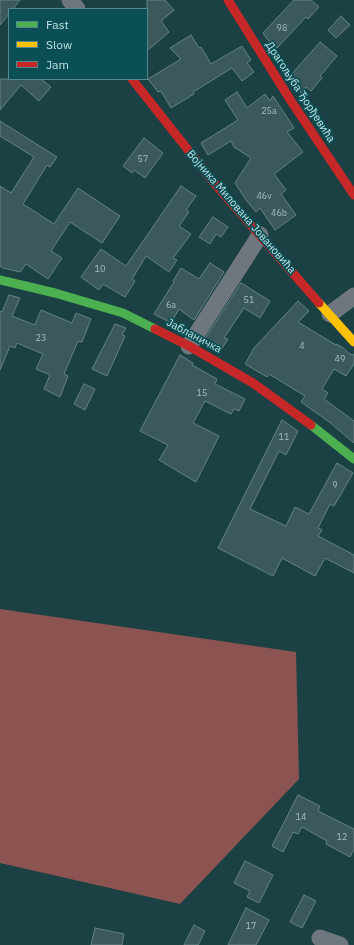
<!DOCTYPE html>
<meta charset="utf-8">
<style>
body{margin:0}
#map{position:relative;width:354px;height:945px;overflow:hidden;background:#1b4144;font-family:"IBM Plex Sans",sans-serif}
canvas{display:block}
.legend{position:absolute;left:8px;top:8px;width:140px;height:72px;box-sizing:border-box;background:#0a4f55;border:1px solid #54898e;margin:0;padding:5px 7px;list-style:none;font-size:12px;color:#c3e1e4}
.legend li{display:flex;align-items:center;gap:8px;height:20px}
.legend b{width:20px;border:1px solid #54898e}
</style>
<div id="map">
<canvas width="354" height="945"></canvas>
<ul class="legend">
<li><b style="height:5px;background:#4caf50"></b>Fast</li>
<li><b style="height:5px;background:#ffc107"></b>Slow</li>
<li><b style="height:5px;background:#c62828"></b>Jam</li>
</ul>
</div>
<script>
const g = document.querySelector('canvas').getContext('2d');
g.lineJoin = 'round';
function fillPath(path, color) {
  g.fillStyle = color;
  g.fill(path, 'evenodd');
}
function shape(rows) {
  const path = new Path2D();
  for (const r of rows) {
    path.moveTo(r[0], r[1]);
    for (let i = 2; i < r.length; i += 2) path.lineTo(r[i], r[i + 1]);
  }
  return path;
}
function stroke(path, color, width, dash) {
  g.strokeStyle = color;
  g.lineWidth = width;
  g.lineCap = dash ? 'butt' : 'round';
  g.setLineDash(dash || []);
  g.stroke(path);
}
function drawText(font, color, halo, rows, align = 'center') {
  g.font = font + ' "IBM Plex Sans",sans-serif';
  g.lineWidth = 3.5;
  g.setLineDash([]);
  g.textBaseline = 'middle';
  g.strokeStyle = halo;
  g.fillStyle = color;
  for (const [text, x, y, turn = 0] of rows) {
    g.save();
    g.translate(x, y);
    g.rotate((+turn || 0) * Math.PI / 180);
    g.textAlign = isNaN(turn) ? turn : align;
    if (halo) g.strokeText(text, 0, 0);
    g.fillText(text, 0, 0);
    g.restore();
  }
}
fillPath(shape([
 [0,609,296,652,299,779,180,904,0,863]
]), '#8c5450');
const building = shape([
 [0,0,20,0,13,9,9,9,9,14,0,25,0,0],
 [147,0,165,0,174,10,161,21,169,32,147,51,147,0],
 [294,0,311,0,319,7,308,19,306,17,277,48,267,39,263,33,294,0],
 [341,16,350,25,336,38,328,30,341,16],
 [191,35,199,48,201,47,211,64,242,46,251,60,247,63,254,72,242,81,232,68,193,92,194,94,171,108,161,91,158,92,148,79,181,59,170,48,191,35],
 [320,42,337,56,320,76,322,78,311,91,306,87,301,93,290,76,320,42],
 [0,79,41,79,51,87,39,101,21,85,0,110,0,79],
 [237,92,247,108,265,94,270,101,273,96,294,128,287,132,303,152,274,174,286,190,281,194,296,215,275,230,260,208,256,212,246,200,235,183,251,158,234,147,231,141,208,155,201,143,238,120,225,100,237,92],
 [0,121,57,157,50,167,47,165,23,204,54,224,78,188,120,216,102,243,70,222,51,251,62,258,48,279,26,264,20,272,3,268,0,266,0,186,11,193,34,157,0,136,0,121],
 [144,138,163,153,145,178,134,170,132,173,123,166,144,138],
 [181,186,196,196,186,210,189,212,179,226,191,234,173,258,177,260,169,272,146,256,132,279,135,281,125,297,103,284,99,290,81,277,101,249,126,266,181,186],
 [213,217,228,227,221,237,216,234,210,244,199,237,213,217],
 [210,263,224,272,194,320,179,309,171,323,154,314,174,282,173,281,181,268,199,279,210,263],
 [241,283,270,301,260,318,244,308,224,338,228,339,221,350,204,340,241,283],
 [9,295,20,298,12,316,35,325,41,310,72,323,76,313,91,319,82,342,78,341,64,374,68,376,60,397,44,389,50,375,36,369,43,354,17,343,15,348,10,346,0,370,0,311,2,312,9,295],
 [298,301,309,311,298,322,336,345,336,344,342,347,350,354,354,355,354,364,346,376,334,369,322,389,328,393,324,399,354,421,354,443,328,421,301,402,305,396,269,374,267,377,245,364,254,348,298,301],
 [115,324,126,328,122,335,125,336,107,376,92,369,115,324],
 [180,355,193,363,192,365,217,379,215,384,245,399,239,411,234,409,231,414,205,401,193,423,219,436,196,482,159,460,168,445,140,431,180,355],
 [84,384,95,389,85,410,74,404,84,384],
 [282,420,298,431,286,455,279,451,250,509,286,526,295,507,309,514,337,463,353,473,334,506,330,504,318,528,322,530,318,536,354,555,354,573,325,558,315,576,282,558,273,576,218,548,282,420],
 [298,795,320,806,318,811,354,829,354,849,350,857,326,844,327,841,302,827,298,834,293,832,283,852,272,846,298,795],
 [245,861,273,875,259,903,247,897,250,891,234,883,245,861],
 [304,895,316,901,302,928,290,922,304,895],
 [246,908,269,920,256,945,228,945,246,908],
 [194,925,205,931,198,945,184,945,194,925],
 [95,928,124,934,122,945,91,945,95,928]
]);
fillPath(building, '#3b585b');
stroke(building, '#658284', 1);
stroke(shape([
 [70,0,77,9],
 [330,314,354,296],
 [189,346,260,235],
 [320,938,340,945]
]), '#6f777e', 17);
stroke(shape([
 [0,280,55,293,123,313,155,329],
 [311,425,354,459]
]), '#4caf50', 9);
stroke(shape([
 [319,303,354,342]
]), '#ffc107', 9);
stroke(shape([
 [228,0,291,101,354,195],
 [132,79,215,184,319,303],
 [155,329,189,346,253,383,311,425]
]), '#c62828', 9);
drawText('9px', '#a1bfc2', null, [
 ["98",282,28],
 ["25a",269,111],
 ["57",143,159],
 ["46v",264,196],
 ["46b",279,213],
 ["10",100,269],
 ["51",249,300],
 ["6a",171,305],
 ["23",41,338],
 ["4",302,346],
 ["49",340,359],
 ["15",202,393],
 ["11",284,437],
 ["9",335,485],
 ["14",301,817],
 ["12",342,837],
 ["17",251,926]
]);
drawText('11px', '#c3e1e4', '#0a4f55', [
 ["Драгољуба Ђорђевића",300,92,57],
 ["Војника Милована Јовановића",241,212,49],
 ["Јабланичка",194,336,28]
]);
</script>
